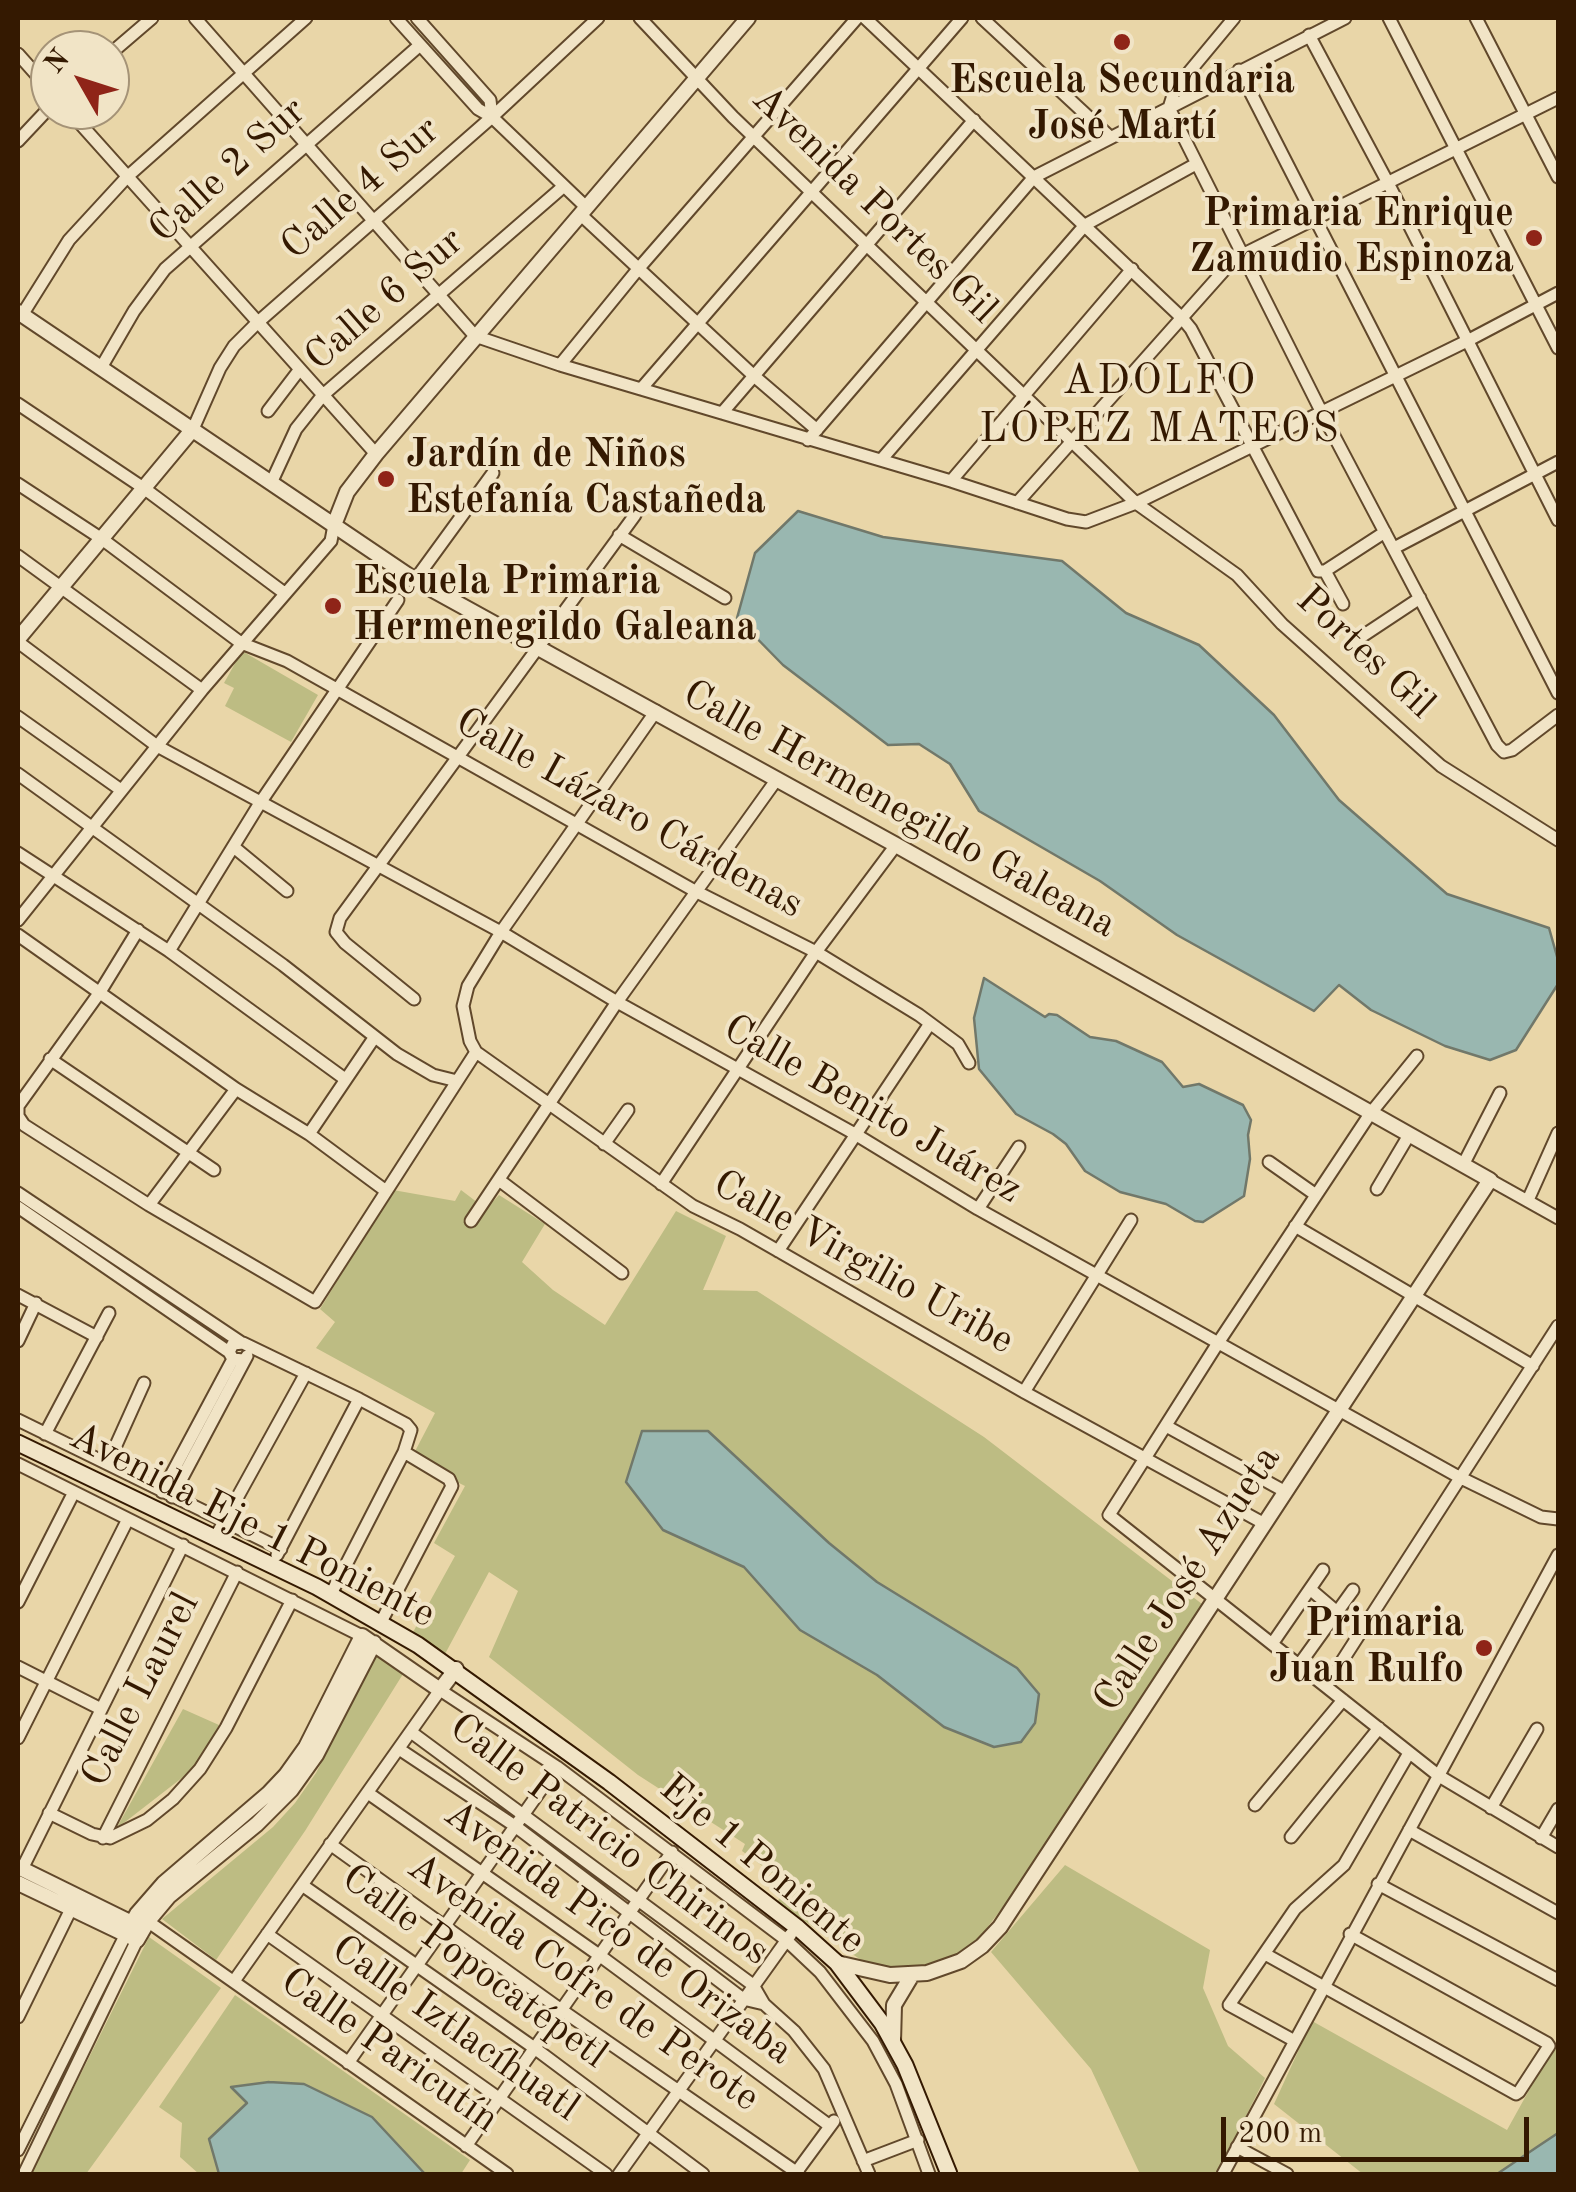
<!DOCTYPE html>
<html>
<head>
<meta charset="utf-8">
<style>
  body { margin:0 }
  #map { position:relative; width:1576px; height:2192px; overflow:hidden; background:#e9d6a8; font-family:"Old Standard TT",serif }
  canvas { display:block }
  .frame { position:absolute; inset:0; border:20px solid #341901; pointer-events:none }
  .north { position:absolute; left:30px; top:30px; width:100px; height:100px; box-sizing:border-box; background:#f1e4c6; border:2px solid #a59377; border-radius:50%; rotate:309deg; font-size:28px; font-weight:700; line-height:40px; text-align:center; color:#341901 }
  .north::after { content:''; display:block; margin:auto; width:35px; height:45px; background:#8f2418; clip-path:polygon(50% 0,100% 100%,50% 72%,0 100%) }
  .scale { position:absolute; left:1221px; top:2117px; width:308px; height:45px; box-sizing:border-box; border:5px solid #341901; border-top:0; padding-left:12px; font-size:30px; line-height:35px; white-space:nowrap; color:#341901; -webkit-text-stroke:8px #f1e4c6; paint-order:stroke }
</style>
</head>
<body>
<div id="map">
<canvas width="1576" height="2192"></canvas>
<div class="frame"></div>
<div class="north">N</div>
<div class="scale">200 m</div>
</div>
<script>
const g = document.querySelector('canvas').getContext('2d');
g.lineJoin = 'round';
function paint(path, color) { g.fillStyle = color; g.fill(path, 'evenodd'); }
const poly = rows => new Path2D(rows.map(r => 'M' + r).join(''));
function strokePath(path, color, width, dash) { g.strokeStyle = color; g.lineWidth = width; g.lineCap = dash ? 'butt' : 'round'; g.setLineDash(dash || []); g.stroke(path); }
function drawText(font, color, halo, rows, align = 'center') {
  g.font = font + ' "Old Standard TT",serif'; g.lineWidth = 8; g.setLineDash([]); g.textBaseline = 'middle'; g.strokeStyle = halo; g.fillStyle = color; for (const [text, x, y, turn = 0] of rows) {
    g.save(); g.translate(x, y); g.rotate((+turn || 0) * Math.PI / 180); g.textAlign = isNaN(turn) ? turn : align; if (halo) g.strokeText(text, 0, 0); g.fillText(text, 0, 0); g.restore();
  }
}
paint(poly([
  [242,651,318,695,291,742,225,706,234,688,224,683],
  [393,1190,455,1201,461,1190,486,1209,499,1195,545,1224,522,1262,553,1290,605,1325,676,1211,726,1236,703,1290,757,1291,984,1437,1202,1604,1006,1903,980,1937,958,1956,936,1965,909,1969,885,1967,861,1960,777,1902,788,1885,742,1851,745,1844,638,1775,489,1657,518,1591,489,1572,445,1654,412,1634,455,1556,434,1543,465,1486,411,1459,435,1413,316,1348,335,1322,320,1309],
  [376,1655,403,1674,305,1831,216,1960,162,1919,273,1827,295,1803,316,1773],
  [183,1709,219,1725,196,1767,116,1829],
  [1065,1865,1210,1950,1203,1988,1228,2046,1265,2078,1217,2174,1140,2174,1091,2069,991,1952],
  [149,1937,221,1988,86,2174,31,2174],
  [235,1995,470,2160,461,2174,199,2174,180,2157,182,2123,159,2107],
  [1312,2021,1507,2130,1558,2038,1558,2133,1497,2174,1363,2174,1274,2104]
]), '#bdbc83');
const water = poly([
  [798,511,883,537,1062,561,1126,613,1199,645,1274,715,1339,800,1447,894,1549,928,1558,960,1558,984,1516,1050,1490,1060,1445,1046,1371,1010,1339,985,1314,1011,1177,935,1100,881,979,811,950,764,919,744,888,745,783,665,737,618,755,553,798,511],
  [984,978,1045,1017,1049,1014,1057,1015,1090,1037,1116,1041,1162,1062,1183,1087,1199,1084,1243,1105,1251,1120,1248,1135,1250,1159,1244,1196,1203,1222,1195,1221,1166,1204,1120,1192,1085,1171,1066,1144,1053,1134,1016,1114,979,1069,974,1018,984,978],
  [642,1431,708,1431,829,1543,877,1582,1017,1668,1039,1694,1035,1723,1021,1742,994,1747,944,1727,877,1675,800,1630,744,1567,663,1530,626,1482,642,1431],
  [269,2082,304,2084,372,2117,425,2174,219,2174,209,2139,247,2103,231,2087,269,2082],
  [1558,2133,1558,2174,1497,2174,1537,2147,1558,2133]
]);
paint(water, '#99b7b0');
strokePath(water, '#71786a', 2.5);
const minor = poly([
  [195,18,475,336,560,365,951,481,1067,519,1086,522,1136,503,1467,341,1558,293],
  [396,18,478,109,492,117,586,207],
  [417,18,490,100,492,117],
  [640,18,733,117,1136,503,1237,575,1282,624,1441,766,1558,840],
  [865,18,1182,318,1191,329,1318,571,1325,571,1385,532],
  [982,18,1109,136],
  [1234,18,1175,89,1169,108,1322,413,1497,745,1504,752,1512,750,1558,715],
  [1389,18,1558,348],
  [1476,18,1558,177],
  [1309,35,1388,183,1558,520],
  [18,54,50,90],
  [110,54,152,18],
  [1239,70,1558,693],
  [68,110,376,454],
  [18,141,50,107],
  [580,214,754,376,817,430],
  [22,315,69,240,127,177,306,18],
  [560,365,639,268,857,18],
  [102,366,134,311,165,269,420,45],
  [641,389,962,18],
  [18,404,145,489,283,592],
  [268,411,300,369],
  [722,413,974,120],
  [193,429,220,368,234,346,257,323,492,117,598,18],
  [808,440,1034,177,1345,18],
  [881,460,1085,225,1196,164],
  [272,481,296,429,323,395,564,186],
  [951,481,1132,269],
  [18,484,102,539,241,643,287,661,695,891,816,952,919,1015,958,1044,969,1063],
  [1017,503,1227,267,1242,255,1558,98],
  [619,535,725,598],
  [1394,548,1558,462],
  [18,556,202,690],
  [1325,571,1343,604],
  [415,580,493,473],
  [18,642,157,746,501,932,617,1002,855,1134,978,1209,1459,1477,1541,1517,1558,1519],
  [1349,645,1420,598],
  [656,711,501,932,468,986,463,1006,470,1041,476,1052,693,1206,740,1229,1024,1392,1263,1523],
  [18,717,121,790],
  [18,774,283,965,397,1054,433,1075,457,1081],
  [235,848,287,891],
  [18,853,169,951,345,1079],
  [18,920,202,690,331,541,334,525],
  [18,935,236,1089,309,1134,386,1191],
  [169,951,260,803,398,600],
  [414,999,345,943,336,932,340,918,635,515],
  [1417,1056,1370,1114,1218,1343,1109,1515,1439,1776,1558,1847],
  [50,1059,214,1170],
  [18,1116,24,1125,149,1205,315,1302,476,1052],
  [18,1116,18,1106,100,992,138,930],
  [309,1134,374,1038],
  [604,1144,628,1110],
  [1269,1162,1316,1195],
  [1463,1165,1500,1093],
  [499,1180,622,1273],
  [1490,1180,1558,1218],
  [661,1184,816,952,896,845],
  [1377,1189,1409,1135],
  [18,1193,242,1343],
  [1528,1200,1558,1133],
  [149,1205,236,1089],
  [18,1207,229,1352,233,1359,243,1360],
  [978,1209,1019,1147],
  [471,1221,617,1002,777,779],
  [1295,1226,1533,1366],
  [778,1251,929,1025],
  [18,1295,97,1337],
  [18,1341,36,1303],
  [229,1352,233,1344,243,1343,359,1399,406,1424,411,1430,404,1452,331,1594],
  [1024,1392,1131,1220],
  [18,1420,281,1549],
  [1166,1426,1284,1491],
  [45,1434,109,1313],
  [108,1463,144,1383],
  [18,1464,362,1636],
  [162,1492,233,1359],
  [172,1497,247,1356],
  [215,1538,306,1373],
  [277,1555,359,1399],
  [1310,1589,1337,1612],
  [18,1602,74,1492],
  [381,1622,452,1486,449,1479,404,1452],
  [1272,1644,1323,1570],
  [1299,1665,1353,1590],
  [18,1667,101,1709],
  [1326,1686,1558,1326],
  [411,1732,753,1985,764,2004,794,2031,824,2069,869,2174],
  [18,1738,128,1519],
  [399,1749,515,1826,743,1999,764,2004],
  [368,1793,599,1955,830,2126],
  [1255,1805,1343,1700],
  [1491,1808,1537,1729],
  [49,1813,92,1834,110,1838,147,1820,173,1799,200,1769,226,1728,292,1600],
  [1409,1830,1558,1913],
  [1291,1837,1379,1728],
  [103,1838,237,1572],
  [1541,1838,1558,1809],
  [330,1844,560,2009,799,2174],
  [22,1869,183,1545],
  [1378,1884,1558,1980],
  [302,1885,533,2047,703,2174],
  [143,1918,507,2174],
  [267,1934,606,2174],
  [1265,1954,1516,2094,1519,2092,1549,2046,1547,2043,1350,1934],
  [234,1981,440,1690,557,1767,785,1939,820,1972,873,2041,896,2084,929,2174],
  [18,2017,71,1909],
  [1293,2040,1229,2005,1295,1909,1344,1865,1409,1753],
  [348,2063,557,1767],
  [466,2146,672,1852],
  [1237,2147,1287,2174],
  [18,2150,126,1934],
  [863,2161,918,2140],
  [24,2174,137,1940],
  [619,2174,791,1934],
  [795,2174,834,2121],
  [1223,2174,1558,1555]
]);
const tertiary = poly([
  [18,312,415,580,896,845,1490,1180,1000,1927,982,1946,961,1961,927,1973,890,1975,837,1963],
  [334,525,347,492,376,454,748,18],
  [18,639,193,429],
  [18,1867,138,1926],
  [18,1883,137,1940,148,1921,169,1896,257,1824,291,1790,316,1755,374,1643],
  [126,1934,137,1914,164,1883,269,1793,286,1775,306,1747,362,1636,440,1690,456,1669],
  [893,2042,894,2005,912,1975]
]);
const secondary = poly([
  [18,1443,317,1587,418,1645,609,1782,798,1928,837,1963,882,2023,905,2065,949,2174]
]);
strokePath(minor, '#61482b', 15);
strokePath(tertiary, '#61482b', 18);
strokePath(secondary, '#341901', 19);
strokePath(minor, '#f1e4c6', 11);
strokePath(tertiary, '#f1e4c6', 14);
strokePath(secondary, '#f1e4c6', 15);
for (const [x, y, r, color] of [
  [1122,42,10,"#8f2418"],
  [1534,238,10,"#8f2418"],
  [386,479,10,"#8f2418"],
  [333,606,10,"#8f2418"],
  [1484,1648,10,"#8f2418"]
]) { const dot = new Path2D(); dot.arc(x, y, r, 0, 2 * Math.PI); g.fillStyle = color; g.fill(dot); strokePath(dot, '#f1e4c6', 4); }
drawText('bold 40px', '#341901', '#f1e4c6', [
  ["Escuela Secundaria",1122,82,"center"],
  ["José Martí",1122,128,"center"],
  ["Primaria Enrique",1514,215],
  ["Zamudio Espinoza",1514,261],
  ["Jardín de Niños",406,456,"left"],
  ["Estefanía Castañeda",406,502,"left"],
  ["Escuela Primaria",353,583,"left"],
  ["Hermenegildo Galeana",353,629,"left"],
  ["Primaria",1464,1625],
  ["Juan Rulfo",1464,1671]
], 'right');
drawText('40px', '#341901', '#f1e4c6', [
  ["Calle 2 Sur",228,171,-42],
  ["Calle 4 Sur",361,189,-41],
  ["Avenida Portes Gil",874,205,44],
  ["Calle 6 Sur",385,300,-41],
  ["Portes Gil",1365,653,43],
  ["Calle Hermenegildo Galeana",899,810,29],
  ["Calle Lázaro Cárdenas",629,814,29],
  ["Calle Benito Juárez",872,1110,30],
  ["Calle Virgilio Uribe",863,1263,29],
  ["Avenida Eje 1 Poniente",252,1526,27],
  ["Calle José Azueta",1188,1579,-57],
  ["Calle Laurel",141,1690,-63],
  ["Calle Patricio Chirinos",609,1840,37],
  ["Eje 1 Poniente",762,1865,40],
  ["Avenida Pico de Orizaba",618,1933,36],
  ["Calle Popocatépetl",474,1967,36],
  ["Avenida Cofre de Perote",583,1983,35],
  ["Calle Iztlacíhuatl",455,2029,35],
  ["Calle Paricutín",389,2051,35]
]);
g.letterSpacing = '2.5px';
drawText('42px', '#341901', '#f1e4c6', [
  ["ADOLFO",1160,382],
  ["LÓPEZ MATEOS",1160,430]
]);
g.letterSpacing = '0px';
</script>
</body>
</html>
